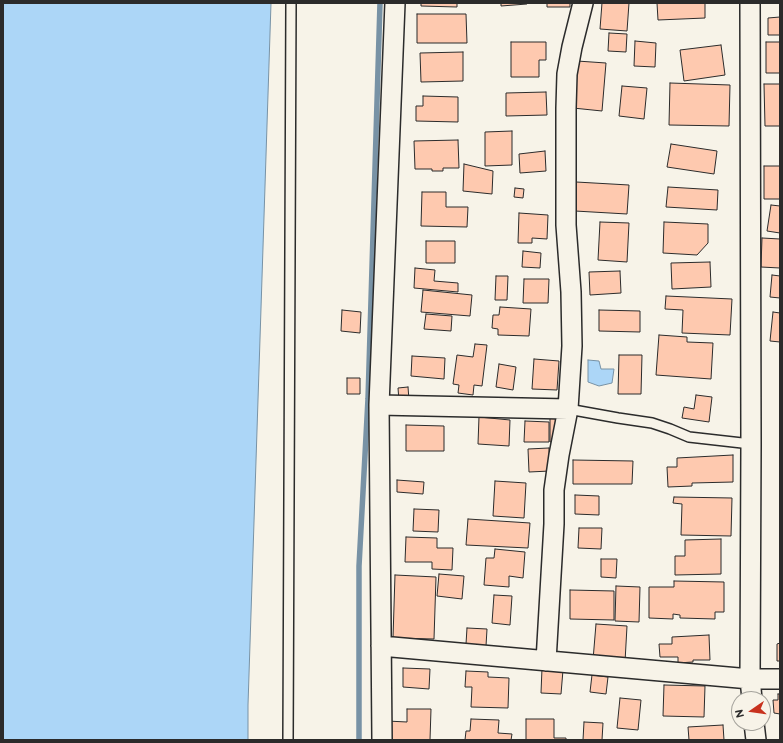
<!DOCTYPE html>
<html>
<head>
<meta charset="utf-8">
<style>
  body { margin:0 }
  #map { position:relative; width:783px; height:743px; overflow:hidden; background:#f7f3e8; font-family:"Balsamiq Sans",sans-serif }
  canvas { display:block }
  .frame { position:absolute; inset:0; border:4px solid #2b2b2b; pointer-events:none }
  .north { position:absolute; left:731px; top:691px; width:40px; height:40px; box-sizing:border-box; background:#f7f3e8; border:1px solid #a5a39c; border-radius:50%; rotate:257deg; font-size:11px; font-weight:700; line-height:16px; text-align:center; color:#2b2b2b }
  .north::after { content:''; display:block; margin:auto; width:14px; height:18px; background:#c8321e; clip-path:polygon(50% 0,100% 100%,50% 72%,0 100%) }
</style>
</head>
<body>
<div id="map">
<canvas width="783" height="743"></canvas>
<div class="frame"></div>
<div class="north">N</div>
</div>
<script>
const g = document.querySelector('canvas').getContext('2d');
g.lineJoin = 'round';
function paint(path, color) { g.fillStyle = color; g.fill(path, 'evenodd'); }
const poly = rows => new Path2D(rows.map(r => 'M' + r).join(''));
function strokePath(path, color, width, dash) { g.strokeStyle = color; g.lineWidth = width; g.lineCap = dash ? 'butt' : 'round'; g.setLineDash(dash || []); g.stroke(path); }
const water = poly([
  [3,3,271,3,248,705,248,740,3,740,3,3],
  [588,360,599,361,601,369,614,369,612,383,599,386,588,382,588,360]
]);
paint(water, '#acd6f7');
strokePath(water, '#7892a5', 1);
strokePath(poly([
  [359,740,359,566,368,399,380,3]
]), '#7892a5', 5.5);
const building = poly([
  [421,3,457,3,457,7,421,6,421,3],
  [501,3,527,3,527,4,501,6,501,3],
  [547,3,570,3,570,7,547,7,547,3],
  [602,3,629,3,627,31,600,29,602,3],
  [657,3,705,3,705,18,658,20,657,3],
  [417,14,466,14,467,43,417,43,417,14],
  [780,17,780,35,768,35,768,18,780,17],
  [609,33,627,34,626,52,608,51,609,33],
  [635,41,656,43,655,67,634,66,635,41],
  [511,42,546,42,546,60,539,60,539,77,511,77,511,42],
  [766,42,780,42,780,73,766,73,766,42],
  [721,45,725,75,684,81,680,50,721,45],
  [463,52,463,81,421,82,420,53,463,52],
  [577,61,606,63,602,111,573,108,577,61],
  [670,83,730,85,729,126,669,125,670,83],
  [764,84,780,84,780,126,765,126,764,84],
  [622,86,647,88,644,119,619,116,622,86],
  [546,92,547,115,506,116,506,93,546,92],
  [423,96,458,97,458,122,416,121,416,106,423,106,423,96],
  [512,131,512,165,485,166,485,132,512,131],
  [458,140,459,168,443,168,443,171,432,171,432,169,415,169,414,141,458,140],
  [671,144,717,151,714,174,667,167,671,144],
  [545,151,546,171,520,173,519,154,545,151],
  [464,164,493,171,492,194,463,191,464,164],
  [764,166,780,166,780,199,764,199,764,166],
  [576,182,629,185,627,214,575,211,576,182],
  [668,187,718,190,717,210,666,207,668,187],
  [515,188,524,189,523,198,514,197,515,188],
  [422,192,446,192,446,207,468,207,467,227,421,226,422,192],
  [771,205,780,206,780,233,767,231,771,205],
  [519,213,548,215,547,239,532,238,532,243,518,243,519,213],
  [600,222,629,223,627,262,598,260,600,222],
  [664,222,708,224,708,243,697,255,663,253,664,222],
  [762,238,780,239,780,268,761,267,762,238],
  [426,241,455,241,455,263,426,263,426,241],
  [523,251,541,253,540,268,522,267,523,251],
  [710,262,711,287,672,289,671,263,710,262],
  [415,268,435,270,434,281,458,283,458,292,414,288,415,268],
  [620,271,621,293,590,295,589,272,620,271],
  [772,275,780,276,780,298,770,297,772,275],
  [496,276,508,276,507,300,495,300,496,276],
  [524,279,549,279,548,303,523,303,524,279],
  [423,290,472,295,470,316,421,312,423,290],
  [666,296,732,299,730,335,682,333,683,310,665,309,666,296],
  [500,307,531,309,529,336,498,335,498,329,492,328,493,315,499,315,500,307],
  [342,310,361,312,360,333,341,331,342,310],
  [599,310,640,311,640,332,599,331,599,310],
  [773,312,780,313,780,342,770,341,773,312],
  [426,314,452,316,451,331,424,329,426,314],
  [659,335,687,337,687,342,713,343,711,379,656,375,659,335],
  [475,344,487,345,482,386,474,385,473,395,458,393,459,385,453,384,457,355,473,357,475,344],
  [619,355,642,355,641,394,618,394,619,355],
  [412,356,445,358,444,379,411,376,412,356],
  [534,359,559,361,557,390,532,389,534,359],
  [499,364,516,367,513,390,496,387,499,364],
  [347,378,360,378,360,394,347,394,347,378],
  [408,387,409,400,399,401,398,388,408,387],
  [696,395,712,397,709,422,682,418,684,407,694,409,696,395],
  [479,417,510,420,509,446,478,444,479,417],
  [550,417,559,417,559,442,550,442,550,417],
  [525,421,549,422,549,442,524,442,525,421],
  [406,425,444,426,444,451,406,451,406,425],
  [549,448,550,471,529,472,528,449,549,448],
  [733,455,733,482,692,483,692,486,668,487,667,467,677,467,677,458,733,455],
  [573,460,633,461,632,484,573,484,573,460],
  [397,480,424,482,423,494,397,492,397,480],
  [495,481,526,483,524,518,493,516,495,481],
  [575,495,599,496,599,515,575,514,575,495],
  [674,497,732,498,731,536,681,535,682,504,673,503,674,497],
  [414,509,439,510,438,532,413,531,414,509],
  [468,519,530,523,528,548,466,545,468,519],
  [579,528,602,528,601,549,578,548,579,528],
  [406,537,437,538,437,548,453,548,452,570,432,569,432,562,405,562,406,537],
  [721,539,721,574,675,575,675,556,685,556,685,540,721,539],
  [495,549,525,552,523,578,509,576,509,587,484,585,486,558,494,558,495,549],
  [601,559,617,559,616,578,601,577,601,559],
  [439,574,464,576,462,599,437,596,439,574],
  [395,575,436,577,434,639,393,638,395,575],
  [674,581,724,582,724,612,715,612,715,619,680,618,680,615,673,614,673,619,649,618,649,587,674,587,674,581],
  [616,586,640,587,639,622,615,621,616,586],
  [570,590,614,591,614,620,570,619,570,590],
  [494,595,512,596,510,625,492,623,494,595],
  [596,624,627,626,625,662,593,660,596,624],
  [467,628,487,629,486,646,466,644,467,628],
  [709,635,710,660,693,660,693,662,678,663,678,657,660,657,659,644,672,644,672,637,709,635],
  [780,643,780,661,777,661,777,644,780,643],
  [403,668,430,669,429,689,403,687,403,668],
  [542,668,563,670,561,694,541,693,542,668],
  [466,671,488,672,488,677,509,678,508,708,471,707,472,687,465,687,466,671],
  [592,675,608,677,606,694,590,692,592,675],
  [664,685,705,686,704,717,663,716,664,685],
  [778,694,780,694,780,714,774,713,773,700,778,700,778,694],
  [620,698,641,700,638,730,617,728,620,698],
  [407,709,431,709,430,740,387,740,387,721,407,722,407,709],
  [471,719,499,720,498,733,512,734,511,740,465,740,466,731,470,731,471,719],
  [526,719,554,719,554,738,566,738,566,740,526,740,526,719],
  [584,722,603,723,602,740,583,740,584,722],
  [723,725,724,740,689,740,688,727,723,725]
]);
paint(building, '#fec9af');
strokePath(building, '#2b2b2b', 1);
const service = poly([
  [568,409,618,418,652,423,670,429,689,437,751,444],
  [288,740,291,3]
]);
const minor = poly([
  [750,3,751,444,750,679,752,699],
  [379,405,568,409],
  [381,646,750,679,780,679],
  [546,661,554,524,554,490,559,455,568,409,572,346,571,292,566,225,566,108,567,74,572,47,583,3],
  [754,723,756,740],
  [382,740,379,405,395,3]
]);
strokePath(service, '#2b2b2b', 12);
strokePath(minor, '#2b2b2b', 22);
strokePath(service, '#f7f3e8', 9);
strokePath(minor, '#f7f3e8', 19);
</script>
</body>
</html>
